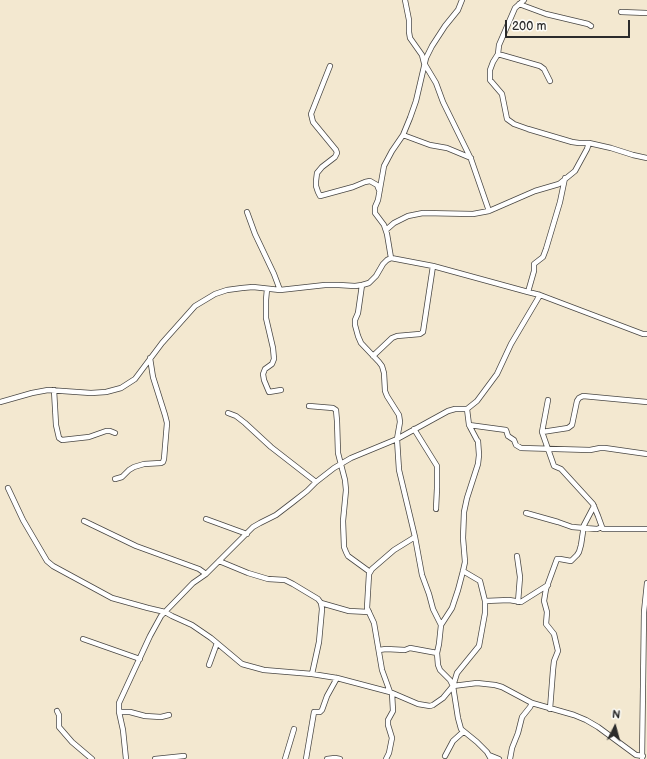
<!DOCTYPE html>
<html>
<head>
<meta charset="utf-8">
<style>
  body { margin:0 }
  #map { position:relative; width:647px; height:759px; overflow:hidden; background:#f3e8d0; font-family:"Balsamiq Sans",sans-serif }
  canvas { display:block }
  .north { position:absolute; left:595px; top:707px; width:40px; height:40px; -webkit-text-stroke:3px #fdfcf7; paint-order:stroke; rotate:6deg; font-size:11px; font-weight:700; line-height:16px; text-align:center; color:#2b2b2b }
  .north::after { content:''; display:block; margin:auto; width:14px; height:18px; background:#2b2b2b; clip-path:polygon(50% 0,100% 100%,50% 72%,0 100%) }
  .scale { position:absolute; left:505px; top:20px; width:125px; height:18px; box-sizing:border-box; border:2px solid #2b2b2b; border-top:0; padding-left:5px; font-size:12px; line-height:14px; white-space:nowrap; color:#2b2b2b; -webkit-text-stroke:3px #fdfcf7; paint-order:stroke }
</style>
</head>
<body>
<div id="map">
<canvas width="647" height="759"></canvas>
<div class="north">N</div>
<div class="scale">200 m</div>
</div>
<script>
const g = document.querySelector('canvas').getContext('2d');
g.lineJoin = 'round';
const poly = rows => new Path2D(rows.map(r => 'M' + r).join(''));
function strokePath(path, color, width, dash) { g.strokeStyle = color; g.lineWidth = width; g.lineCap = dash ? 'butt' : 'round'; g.setLineDash(dash || []); g.stroke(path); }
const street = poly([
  [405,0,409,20,409,32,410,38,422,55,424,63,436,83,443,102,471,159,489,211],
  [524,0,515,8,499,45,498,54,493,62,490,70,490,80,502,94,507,119,514,124,528,129,572,142,579,143,589,143,611,148,633,155,647,158],
  [519,4,546,14,588,24,591,26],
  [621,12,647,13],
  [498,54,540,66,544,69,550,81],
  [330,66,311,114,313,122,336,150,337,153,335,157,322,167,317,173,316,181,316,186,318,192,320,196,353,187,365,182,370,181,377,185,379,190],
  [403,135,430,145,447,148,471,158],
  [247,212,255,234,274,274,280,290],
  [386,230,394,223,408,216,423,213,473,214,489,211,535,191,559,184,575,171,587,149,589,143],
  [391,258,387,234,384,225,375,213,375,207,378,200,384,166,392,151,403,135,410,118,416,101,426,58,432,46,445,26,458,10,462,0],
  [362,285,358,313,355,320,355,325,358,336,361,343,379,362,382,366,384,373,385,391,387,396,399,415,400,422,397,439,399,470,415,537,422,575,429,594,433,609,441,625,439,644,437,653,438,665,440,670,450,680,453,686,458,718,461,729,477,742,487,752,491,759],
  [267,289,266,300,266,318,273,348,274,359,272,364,265,369,263,374,264,380,269,392,281,390],
  [528,292,534,271,534,264,543,257,546,249,560,202,565,178],
  [373,356,392,338,397,336,420,334,423,332,433,266],
  [54,390,56,425,59,438,62,440,89,437,106,431,110,431,115,433],
  [0,402,32,393,48,390,91,393,106,392,121,388,135,379,162,343,195,306,215,294,227,290,242,288,253,287,280,290,325,285,339,285,355,286,362,285,369,283,376,276,383,264,387,260,391,258,433,266,528,292,540,295,643,334,647,334],
  [309,406,333,408,336,410,337,421,338,453,345,480,346,490,343,521,344,547,346,552,348,556,370,572],
  [228,413,236,416,245,423,271,447,316,482],
  [469,425,506,430,508,436,514,440,516,445,521,448,590,450,600,448,605,448,647,454],
  [414,429,437,466,437,488,436,509],
  [542,432,548,400],
  [115,479,122,477,129,470,134,467,144,464,161,463,163,462,164,459,167,423,165,415,153,377,150,358],
  [8,488,23,520,47,561,53,566,112,598,148,608,165,612,172,616,192,625,211,638,242,664,264,670,312,674,337,678,390,692,418,704,430,706,433,705,443,698,453,686,477,683,495,685,502,687,532,703,574,715,586,720,598,727,636,755,643,756],
  [526,513,558,522,572,527,597,529,602,527,603,529,647,529],
  [206,519,247,534],
  [84,521,136,546,199,569,206,574],
  [602,527,598,516,593,504,561,469,554,466,542,432,568,428,572,425,577,401,579,398,583,396,647,402],
  [517,556,520,577,518,602],
  [219,561,248,573,268,579,285,580,293,584,318,599,321,603,322,609,319,642,312,674],
  [485,601,509,600,521,602,548,585],
  [321,603,349,611,369,612],
  [441,625,452,608,458,590,463,571,465,562,463,538,464,512,467,498,478,464,479,455,478,441,477,440,469,425,467,409],
  [83,639,140,659],
  [379,650,386,649,405,650,410,648,437,653],
  [209,665,217,643],
  [453,686,457,673,479,646,485,613,485,601,480,581,463,571],
  [390,692,382,670,374,623,367,608,369,574,372,569,394,550,415,537],
  [550,709,553,670,554,661,558,651,554,634,546,624,547,612,544,601,546,589,557,559,560,559,571,561,577,555,579,552,581,545,584,525,594,506],
  [57,711,59,715,59,727,72,742,92,759],
  [119,712,130,712,145,716,161,717,169,715],
  [489,755,499,759],
  [445,756,453,741,463,732],
  [126,759,123,730,119,712,119,703,150,636,161,616,193,583,206,574,253,527,260,523,276,515,293,502,307,491,316,482,334,468,351,458,397,439,448,411,455,409,467,409,477,401,497,374,511,344,540,295],
  [155,759,184,756],
  [285,759,294,729],
  [306,759,314,712,320,712,322,710,327,696,337,678],
  [327,759,335,758,340,759],
  [386,759,389,753,392,738,388,725,388,720,393,711,392,693],
  [510,759,512,748,518,733,522,717,530,707,532,703],
  [642,759,644,612,647,583]
]);
strokePath(street, '#494744', 6);
strokePath(street, '#fff', 4.5);
</script>
</body>
</html>
